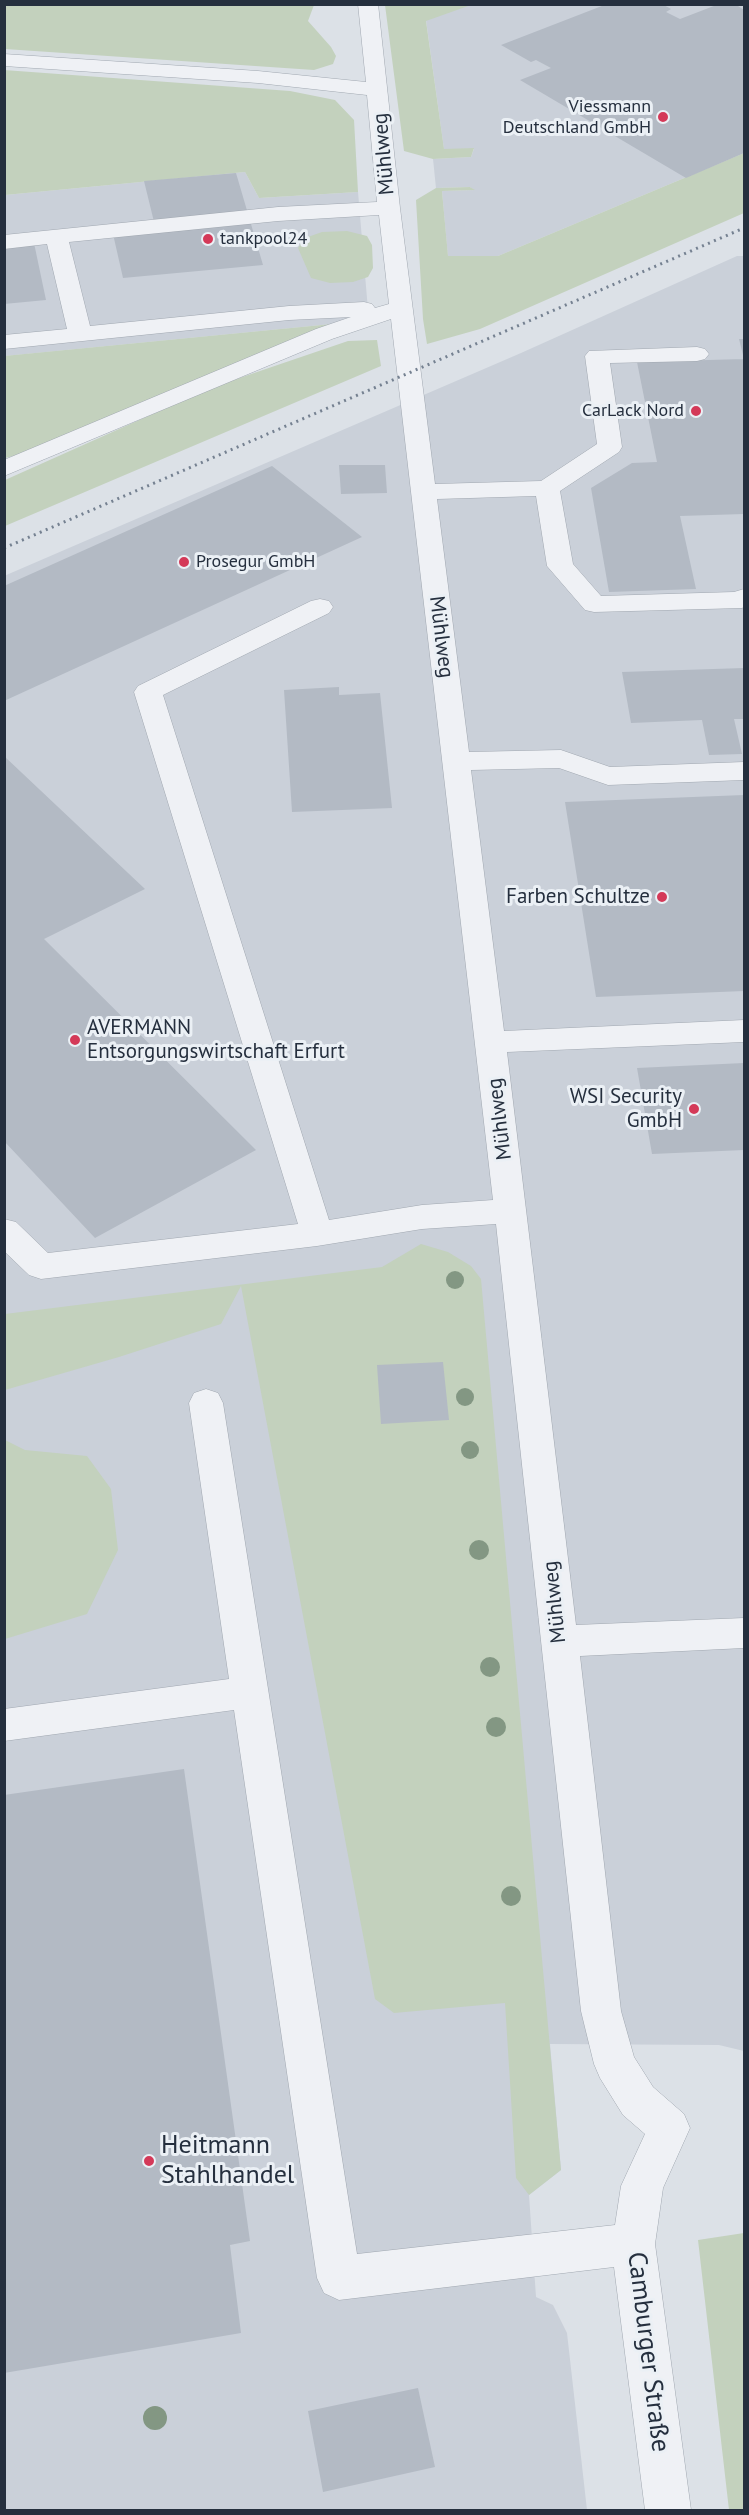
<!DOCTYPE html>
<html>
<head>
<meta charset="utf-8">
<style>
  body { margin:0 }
  #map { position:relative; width:749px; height:2515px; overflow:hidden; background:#dce1e7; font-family:"PT Sans",sans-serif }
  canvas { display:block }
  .frame { position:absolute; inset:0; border:6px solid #252f3e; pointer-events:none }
</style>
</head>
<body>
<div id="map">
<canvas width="749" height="2515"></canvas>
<div class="frame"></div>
</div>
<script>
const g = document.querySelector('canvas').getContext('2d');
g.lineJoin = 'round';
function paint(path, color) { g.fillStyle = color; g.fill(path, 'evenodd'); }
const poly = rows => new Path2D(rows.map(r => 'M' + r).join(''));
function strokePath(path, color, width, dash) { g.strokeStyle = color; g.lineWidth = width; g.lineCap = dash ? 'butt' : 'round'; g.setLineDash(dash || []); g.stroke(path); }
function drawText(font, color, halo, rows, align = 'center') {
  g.font = font + ' "PT Sans",sans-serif'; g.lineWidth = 6; g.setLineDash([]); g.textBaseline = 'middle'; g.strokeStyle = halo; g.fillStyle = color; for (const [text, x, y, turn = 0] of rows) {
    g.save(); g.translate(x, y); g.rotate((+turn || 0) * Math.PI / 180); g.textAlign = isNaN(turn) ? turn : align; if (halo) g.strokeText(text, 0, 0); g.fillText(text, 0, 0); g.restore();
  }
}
paint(poly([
  [471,4,744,5,744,153,498,256,448,257,442,191,474,190,470,187,436,188,433,159,471,157,474,149,444,149,426,20],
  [245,172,259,198,358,192,368,310,332,324,5,356,5,195],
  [737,256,744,256,744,2051,719,2045,550,2044,561,2170,529,2195,536,2297,553,2305,567,2333,587,2510,5,2510,4,576,521,353]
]), '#cad0d9');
paint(poly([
  [4,5,314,5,308,21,331,47,336,56,333,64,314,70,5,49],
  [385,5,471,5,426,21,444,149,474,148,471,157,433,159,404,151],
  [4,70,290,91,335,100,354,120,358,192,259,198,245,172,5,195],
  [744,153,744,213,480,329,427,344,423,319,416,200,436,188,470,187,475,190,442,191,448,256,498,256],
  [347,231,367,236,372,245,373,268,368,277,353,282,330,283,311,278,298,248,305,238,322,232],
  [332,324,36,451,5,458,4,356],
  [377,340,381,366,5,526,5,480,213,387,348,341],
  [421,1244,448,1252,471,1266,481,1279,561,2170,529,2195,516,2178,505,2003,394,2013,375,1999,241,1286,221,1324,119,1357,5,1390,5,1314,382,1267],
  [5,1440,25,1450,87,1456,111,1489,118,1550,87,1614,5,1639],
  [744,2233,744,2510,729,2510,698,2240]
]), '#c3d1bd');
paint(poly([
  [607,4,662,4,671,9,666,12,680,19,719,4,735,4,744,10,744,153,686,178,520,80,551,68,536,60,531,62,501,45],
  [236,173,263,265,123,278,113,234,156,230,144,181],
  [34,243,46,300,4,304,4,245],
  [739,339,744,339,744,514,680,516,696,589,609,592,591,488,632,463,657,462,637,362,744,359],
  [339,465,385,465,387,493,341,494],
  [272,466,362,537,4,701,4,586],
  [744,668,744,719,734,719,742,754,709,755,702,720,631,723,622,672],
  [339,687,339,695,380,693,392,808,292,812,284,690],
  [4,756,145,889,44,939,256,1150,95,1238,4,1141],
  [744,795,744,991,596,997,565,802],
  [744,1063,744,1150,652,1154,637,1068],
  [443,1362,449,1420,381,1424,377,1365],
  [184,1769,250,2241,230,2245,241,2333,4,2373,4,1795],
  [418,2388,435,2467,323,2492,308,2411]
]), '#b3bac4');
const minor = poly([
  [358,4,378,4,400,208,435,484,541,481,597,444,585,356,589,351,697,347,705,349,709,354,705,359,697,361,610,363,622,447,619,452,560,491,573,564,601,596,734,592,744,589,744,607,742,608,594,612,585,610,547,566,536,496,437,499,469,752,561,750,610,767,744,762,744,780,608,785,559,768,471,770,504,1031,744,1020,744,1042,507,1052,576,1625,744,1618,744,1648,580,1656,621,2011,634,2057,653,2087,684,2114,690,2128,663,2188,655,2244,691,2510,645,2510,614,2267,339,2300,324,2293,317,2278,234,1710,4,1741,4,1709,229,1679,189,1403,194,1393,206,1389,218,1393,223,1403,357,2254,615,2225,621,2186,645,2134,623,2115,600,2078,594,2064,581,2011,496,1224,422,1229,317,1246,41,1279,29,1275,4,1251,4,1219,16,1222,48,1253,298,1224,134,692,138,686,311,601,320,599,329,601,333,607,329,613,163,695,329,1220,422,1205,493,1200,391,319,332,339,4,476,4,460,316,329,351,317,289,320,4,349,4,335,67,329,47,244,4,249,4,235,278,207,377,202,367,95,258,83,4,66,4,54,258,71,366,82,358,4],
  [379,215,389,304,375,308,372,304,364,302,289,306,90,326,69,242,278,221,379,215]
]);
strokePath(minor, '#a1a8b1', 1);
paint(minor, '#eff1f5');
strokePath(poly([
  [4,548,744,228]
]), '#758191', 3, [2, 4.5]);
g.fillStyle = '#839783';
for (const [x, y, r] of [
  [455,1280,9],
  [465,1397,9],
  [470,1450,9],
  [479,1550,10],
  [490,1667,10],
  [496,1727,10],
  [511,1896,10],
  [155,2418,12]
]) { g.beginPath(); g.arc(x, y, r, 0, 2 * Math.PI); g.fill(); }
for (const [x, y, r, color] of [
  [663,117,6,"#d43958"],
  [208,239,6,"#d43958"],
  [696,411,6,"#d43958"],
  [184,562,6,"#d43958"],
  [662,897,6,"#d43958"],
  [75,1040,6,"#d43958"],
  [694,1109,6,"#d43958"],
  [149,2161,6,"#d43958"]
]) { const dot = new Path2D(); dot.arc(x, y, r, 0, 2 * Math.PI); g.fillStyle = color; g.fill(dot); strokePath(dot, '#ebf0f5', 2); }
drawText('18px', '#252f3e', '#ebf0f5', [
  ["Viessmann",651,107],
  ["Deutschland GmbH",651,128],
  ["tankpool24",220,239,"left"],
  ["CarLack Nord",684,411],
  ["Prosegur GmbH",196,562,"left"]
], 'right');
drawText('21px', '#252f3e', '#ebf0f5', [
  ["Mühlweg",384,154,-95],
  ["Mühlweg",441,637,83],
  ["Mühlweg",500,1119,-97],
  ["Mühlweg",555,1602,-96]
]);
drawText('21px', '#252f3e', '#ebf0f5', [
  ["Farben Schultze",650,897],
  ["AVERMANN",87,1028,"left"],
  ["Entsorgungswirtschaft Erfurt",87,1052,"left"],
  ["WSI Security",682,1097],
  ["GmbH",682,1121]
], 'right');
drawText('26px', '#252f3e', '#ebf0f5', [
  ["Heitmann",161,2146],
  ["Stahlhandel",161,2176]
], 'left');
drawText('26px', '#252f3e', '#ebf0f5', [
  ["Camburger Straße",648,2352,83]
]);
</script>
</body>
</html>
